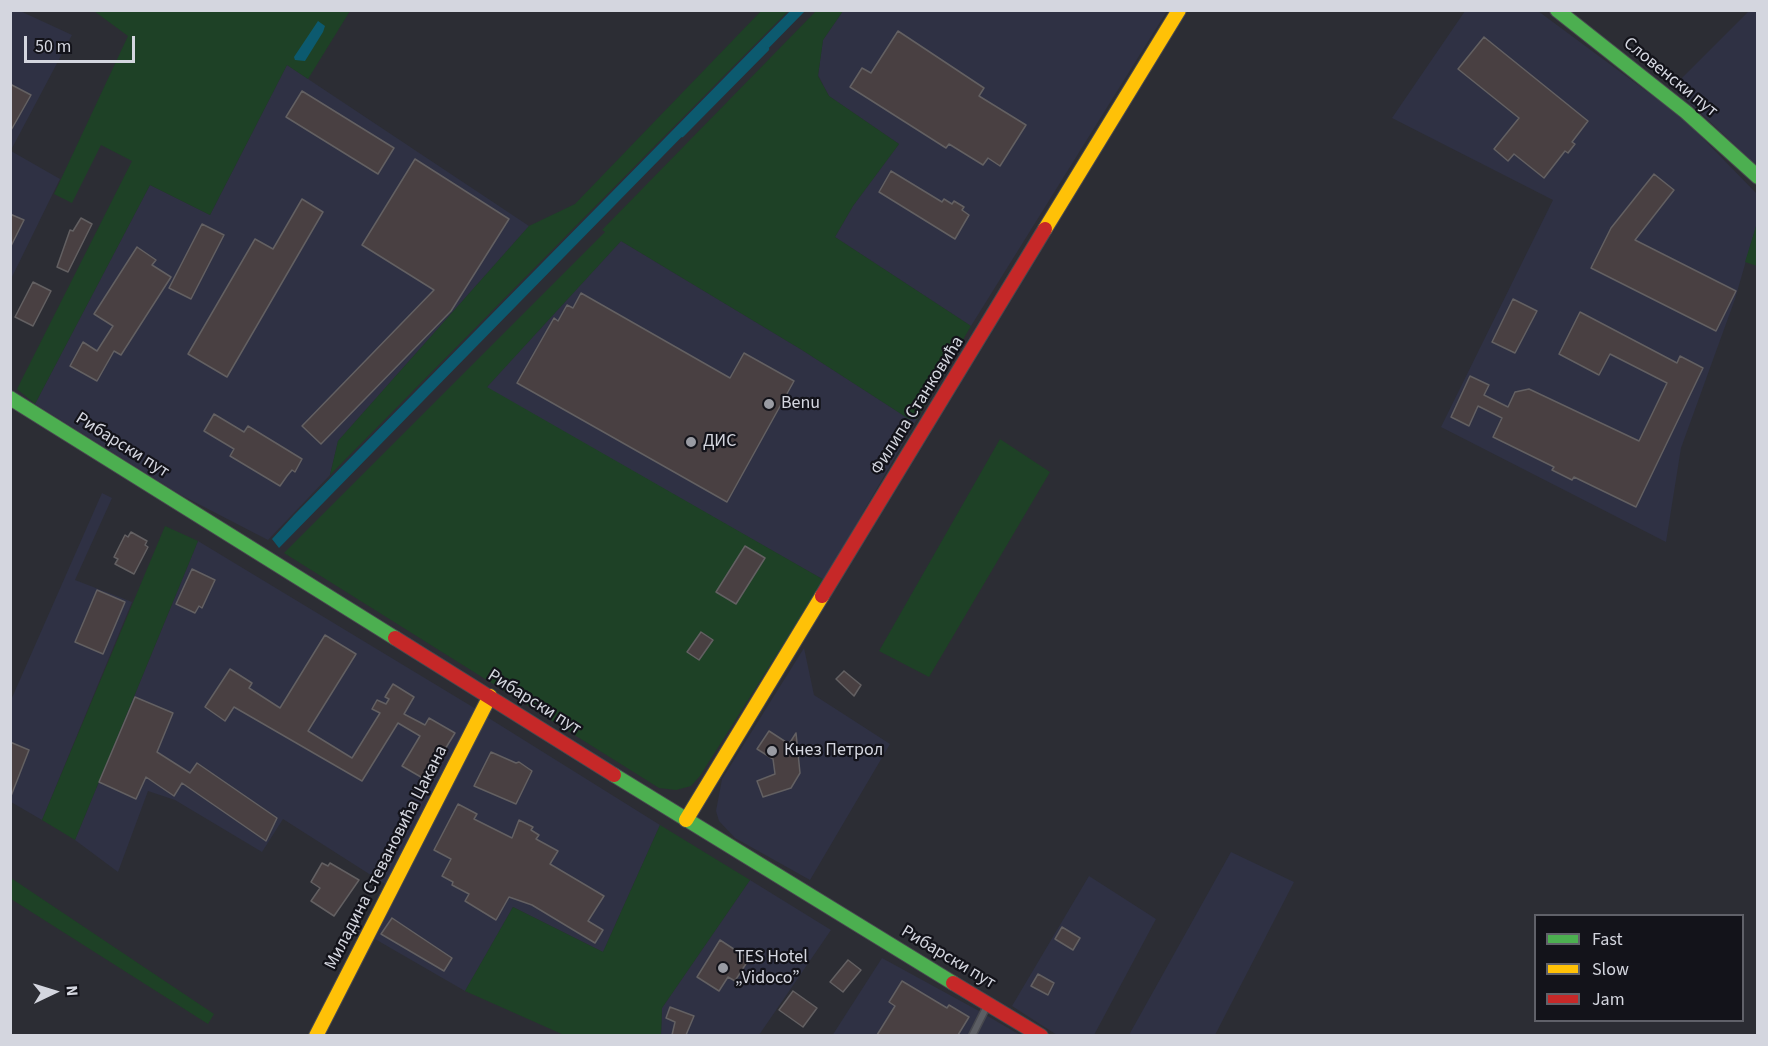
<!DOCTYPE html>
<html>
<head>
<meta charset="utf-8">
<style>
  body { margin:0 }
  #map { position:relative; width:1768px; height:1046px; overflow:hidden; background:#2c2d34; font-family:"Source Sans 3",sans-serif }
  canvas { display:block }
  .frame { position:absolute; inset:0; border:12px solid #d4d6df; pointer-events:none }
  .legend { position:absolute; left:1534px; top:914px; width:210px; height:108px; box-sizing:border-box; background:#13131a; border:2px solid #606169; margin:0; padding:8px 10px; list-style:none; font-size:18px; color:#d4d6df }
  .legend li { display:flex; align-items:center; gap:12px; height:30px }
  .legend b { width:30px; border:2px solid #606169 }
  .north { position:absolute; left:24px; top:962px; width:60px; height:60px; -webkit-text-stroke:4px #13131a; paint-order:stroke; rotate:86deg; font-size:16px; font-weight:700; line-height:24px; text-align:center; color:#d4d6df }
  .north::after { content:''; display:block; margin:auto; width:21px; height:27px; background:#d4d6df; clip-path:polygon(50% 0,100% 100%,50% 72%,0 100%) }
  .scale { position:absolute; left:24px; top:36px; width:111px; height:27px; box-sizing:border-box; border:3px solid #d4d6df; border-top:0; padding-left:8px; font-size:18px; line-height:21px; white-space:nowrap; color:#d4d6df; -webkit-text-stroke:4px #13131a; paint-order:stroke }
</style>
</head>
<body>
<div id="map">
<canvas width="1768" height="1046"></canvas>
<div class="frame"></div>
<ul class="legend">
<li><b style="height:8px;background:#4caf50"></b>Fast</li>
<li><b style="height:8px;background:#ffc107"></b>Slow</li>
<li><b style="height:8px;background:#c62828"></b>Jam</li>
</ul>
<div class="north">N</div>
<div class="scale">50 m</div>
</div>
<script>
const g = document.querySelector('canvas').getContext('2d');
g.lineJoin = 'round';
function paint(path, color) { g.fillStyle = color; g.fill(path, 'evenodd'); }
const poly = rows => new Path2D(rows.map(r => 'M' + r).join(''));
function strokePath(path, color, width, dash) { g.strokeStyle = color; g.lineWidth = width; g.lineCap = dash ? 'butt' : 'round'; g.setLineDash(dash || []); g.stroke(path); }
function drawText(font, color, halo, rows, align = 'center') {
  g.font = font + ' "Source Sans 3",sans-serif'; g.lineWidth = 4.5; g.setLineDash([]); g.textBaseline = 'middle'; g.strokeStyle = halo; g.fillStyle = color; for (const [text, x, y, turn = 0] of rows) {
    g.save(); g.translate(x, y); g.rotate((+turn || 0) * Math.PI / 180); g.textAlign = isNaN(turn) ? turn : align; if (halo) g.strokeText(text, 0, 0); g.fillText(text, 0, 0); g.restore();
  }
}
paint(poly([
  [18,10,72,35,11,150,11,11],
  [843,11,1167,11,971,326,835,237,853,206,899,144,829,96,818,75,823,40],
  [1465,11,1538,11,1684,119,1757,194,1757,223,1735,299,1681,448,1666,542,1441,427,1553,200,1392,118],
  [1749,11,1757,11,1757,166,1673,87],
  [287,65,529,226,338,441,330,475,268,540,181,495,35,404,150,185,210,215],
  [11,151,60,179,11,279],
  [621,241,802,350,909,419,917,419,824,580,486,388],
  [102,493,112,498,75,580,132,602,42,820,11,802,11,700],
  [198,541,476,709,388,886,283,819,262,852,175,800,148,791,118,872,75,840],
  [804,648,814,695,890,744,810,880,735,838,719,821,716,811,722,779],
  [487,717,660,825,603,952,513,907,465,991,375,939],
  [1231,852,1294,882,1215,1035,1129,1035],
  [1089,876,1156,919,1094,1035,1057,1035,1012,1006],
  [750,880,831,930,759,1035,661,1036,662,1008],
  [882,958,979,1011,1020,1035,832,1036]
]), '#2f3144');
paint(poly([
  [762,10,788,11,330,475,338,441,529,226,575,204],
  [94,11,350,11,308,79,287,65,210,215,150,185,35,404,17,389,132,161,101,145,72,203,54,194,128,36],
  [816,11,843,11,823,40,818,76,829,96,899,144,853,206,835,237,971,326,917,419,909,419,802,350,621,241,487,387,824,580,700,776,691,786,676,790,659,788,284,553,605,232,602,230],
  [1757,223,1757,266,1745,262],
  [1000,439,1050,472,929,677,879,651],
  [165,526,198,541,75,840,42,820],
  [660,825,750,880,662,1008,661,1035,564,1035,465,991,513,907,603,952],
  [11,878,214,1014,208,1024,11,899]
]), '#1e4126');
paint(poly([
  [790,11,805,11,279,548,272,539,294,515],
  [318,21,325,26,323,32,305,61,295,60,294,57]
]), '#0c5a6f');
strokePath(poly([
  [682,135,767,49]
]), '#0c5a6f', 4.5);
const building = poly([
  [898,31,984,88,979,96,1026,125,1000,166,988,158,983,165,949,144,946,148,850,87,862,68,871,73,898,31],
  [1484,37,1588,121,1572,142,1575,144,1568,153,1565,151,1544,178,1514,154,1508,161,1494,149,1519,118,1458,69,1484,37],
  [10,84,31,95,10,132,10,84],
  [302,91,394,148,378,174,286,117,302,91],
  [415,159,509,219,451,311,321,444,302,426,434,290,362,245,415,159],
  [891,171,942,202,944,199,952,204,954,201,964,207,962,210,969,215,955,239,879,192,891,171],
  [1654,174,1674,190,1635,240,1736,291,1716,331,1591,268,1611,228,1654,174],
  [302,199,323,212,227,377,188,354,255,239,273,249,302,199],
  [10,214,24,220,10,248,10,214],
  [81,218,92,224,68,272,57,267,70,230,73,231,81,218],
  [202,224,224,235,191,299,169,288,202,224],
  [137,247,156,260,152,265,171,277,121,355,114,351,97,381,70,366,83,342,97,351,113,326,94,314,137,247],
  [33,282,51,291,33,326,15,317,33,282],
  [581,293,730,378,744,353,794,381,727,502,517,383,554,318,558,321,567,305,573,308,581,293],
  [1513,299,1537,311,1515,353,1492,342,1513,299],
  [1580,312,1677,363,1680,356,1703,368,1636,507,1574,477,1572,480,1552,470,1554,467,1493,437,1502,418,1478,406,1469,426,1451,417,1470,376,1489,385,1484,395,1508,407,1515,392,1529,389,1639,441,1667,383,1610,354,1599,375,1559,354,1580,312],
  [214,414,244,432,248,426,302,459,295,472,292,470,287,476,280,486,230,456,234,449,204,431,214,414],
  [131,532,147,541,145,545,148,547,134,574,115,564,118,559,114,557,125,535,128,537,131,532],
  [745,546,765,558,736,604,716,592,745,546],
  [192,569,215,580,202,608,199,606,195,613,176,604,192,569],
  [97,590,125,602,103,654,75,642,97,590],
  [701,632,713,640,699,660,687,652,701,632],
  [325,635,356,654,308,731,352,758,380,713,372,709,377,700,386,704,389,699,385,697,393,684,414,697,404,714,425,725,429,718,455,733,426,780,402,766,420,736,398,723,362,781,234,707,225,721,205,707,230,669,252,683,249,688,280,708,325,635],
  [844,671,861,685,854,696,836,679,844,671],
  [135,697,173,713,157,752,190,773,197,763,277,818,266,841,182,783,174,796,146,777,136,799,99,782,135,697],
  [769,731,789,744,796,733,800,773,791,788,763,797,757,781,775,774,773,759,757,749,769,731],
  [10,742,29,750,11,796,10,795,10,742],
  [491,752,516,763,519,762,532,771,516,804,474,786,491,752],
  [458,804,477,814,474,819,512,838,519,820,533,827,531,830,539,835,536,839,558,851,550,864,604,896,588,921,603,930,595,943,532,905,509,897,496,920,465,901,469,894,452,885,453,882,442,876,451,859,434,850,458,804],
  [322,863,328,866,330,863,359,880,334,916,311,901,320,888,311,882,322,863],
  [392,918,452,958,444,971,381,934,392,918],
  [1062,927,1080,938,1073,950,1055,939,1062,927],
  [720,940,749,959,735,981,728,977,719,991,697,977,720,940],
  [848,960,861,970,843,992,830,982,848,960],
  [1038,974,1054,983,1048,995,1031,986,1038,974],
  [902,981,947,1008,949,1005,969,1017,958,1035,877,1035,895,1006,889,1002,902,981],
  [793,991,817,1008,803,1027,779,1010,793,991],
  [670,1007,694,1016,686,1035,672,1035,675,1022,666,1018,670,1007]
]);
paint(building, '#494042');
strokePath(building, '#636062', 1.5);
const lane = poly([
  [972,1036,988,1004]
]);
const fast = poly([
  [1557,10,1686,112,1758,177],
  [10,398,395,638],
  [614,775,953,983]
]);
const slow = poly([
  [1045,229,1179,10],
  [686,820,822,596],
  [316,1036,490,696]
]);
const jam = poly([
  [822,596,1045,229],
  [395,638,614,775],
  [953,983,1041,1036]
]);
strokePath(lane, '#48494f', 9);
strokePath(fast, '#48494f', 16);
strokePath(slow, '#48494f', 16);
strokePath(jam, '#48494f', 16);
strokePath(lane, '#5c5e64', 6);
strokePath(fast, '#4caf50', 14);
strokePath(slow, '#ffc107', 14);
strokePath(jam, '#c62828', 14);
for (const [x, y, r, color] of [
  [769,404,6,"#999ba3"],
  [691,442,6,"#999ba3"],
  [772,751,6,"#999ba3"],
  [723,968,6,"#999ba3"]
]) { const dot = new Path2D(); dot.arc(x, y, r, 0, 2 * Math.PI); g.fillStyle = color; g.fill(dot); strokePath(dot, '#13131a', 2); }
drawText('18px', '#d4d6df', '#13131a', [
  ["Словенски пут",1670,78,39],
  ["Филипа Станковића",918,406,-58],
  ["Рибарски пут",122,446,32],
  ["Рибарски пут",534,703,32],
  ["Миладина Стевановића Цакана",387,858,-63],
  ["Рибарски пут",948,958,31]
]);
drawText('18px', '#d4d6df', '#13131a', [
  ["Benu",781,404],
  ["ДИС",703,442],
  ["Кнез Петрол",784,751],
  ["TES Hotel",735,958],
  ["„Vidoco”",735,979]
], 'left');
</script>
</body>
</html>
